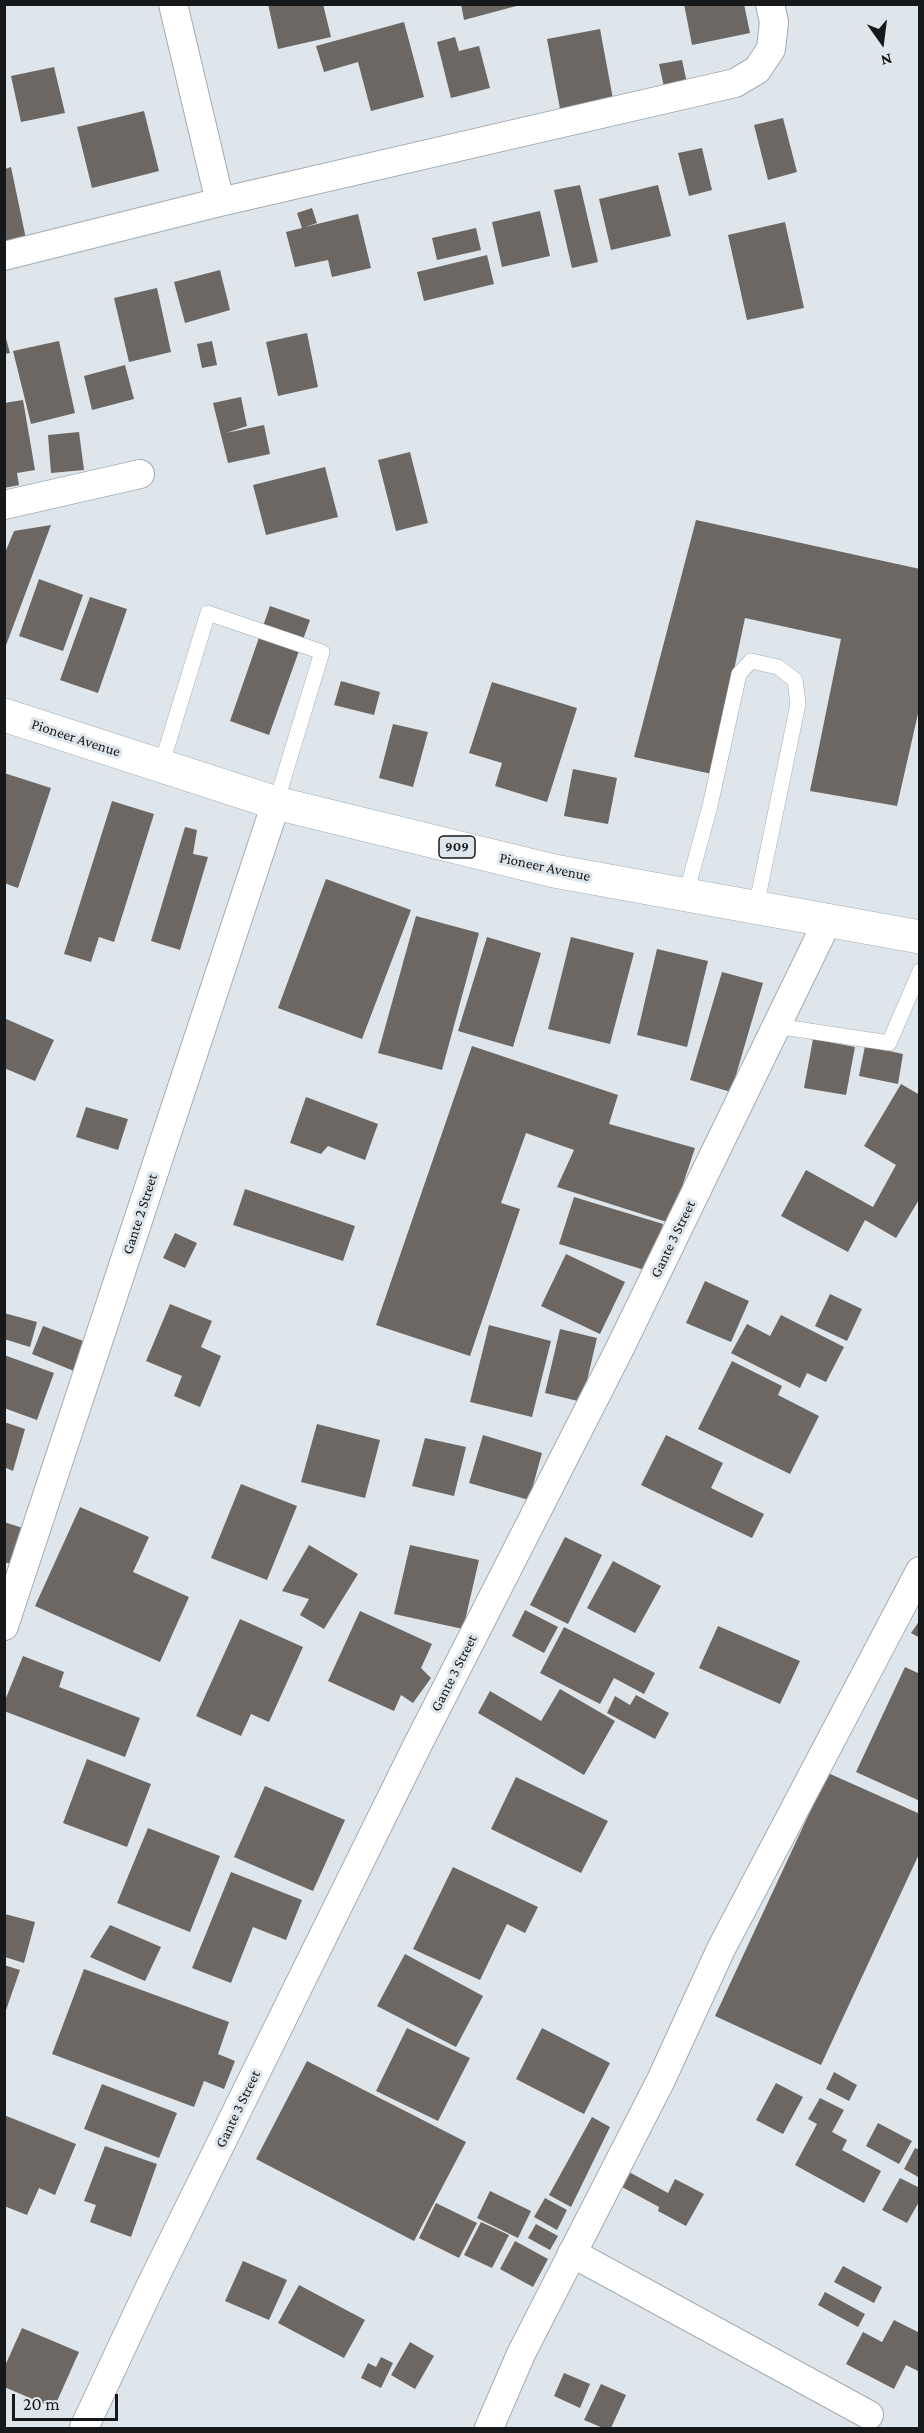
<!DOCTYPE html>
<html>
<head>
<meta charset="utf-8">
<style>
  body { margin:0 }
  #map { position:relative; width:924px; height:2433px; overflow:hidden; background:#dee5eb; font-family:"Crimson Pro",serif }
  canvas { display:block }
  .frame { position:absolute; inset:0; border:6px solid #16181a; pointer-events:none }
  .north { position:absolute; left:852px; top:12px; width:60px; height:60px; -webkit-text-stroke:4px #dee5eb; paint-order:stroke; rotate:166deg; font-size:16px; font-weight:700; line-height:24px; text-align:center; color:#16181a }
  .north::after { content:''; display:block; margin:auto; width:21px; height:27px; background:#16181a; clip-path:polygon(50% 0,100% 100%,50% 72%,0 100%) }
  .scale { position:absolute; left:12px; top:2394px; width:106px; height:27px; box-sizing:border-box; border:3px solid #16181a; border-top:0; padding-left:8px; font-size:18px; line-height:21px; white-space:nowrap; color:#16181a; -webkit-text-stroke:4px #dee5eb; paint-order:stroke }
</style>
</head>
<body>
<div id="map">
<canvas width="924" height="2433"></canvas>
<div class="frame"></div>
<div class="north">N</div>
<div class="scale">20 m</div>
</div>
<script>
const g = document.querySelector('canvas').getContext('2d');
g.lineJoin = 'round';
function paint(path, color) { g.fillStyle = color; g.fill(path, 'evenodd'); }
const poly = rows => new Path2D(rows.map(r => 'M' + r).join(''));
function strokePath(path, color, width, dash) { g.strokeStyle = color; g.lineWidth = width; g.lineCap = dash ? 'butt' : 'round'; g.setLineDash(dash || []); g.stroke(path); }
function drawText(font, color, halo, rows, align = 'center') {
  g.font = font + ' "Crimson Pro",serif'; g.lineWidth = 6; g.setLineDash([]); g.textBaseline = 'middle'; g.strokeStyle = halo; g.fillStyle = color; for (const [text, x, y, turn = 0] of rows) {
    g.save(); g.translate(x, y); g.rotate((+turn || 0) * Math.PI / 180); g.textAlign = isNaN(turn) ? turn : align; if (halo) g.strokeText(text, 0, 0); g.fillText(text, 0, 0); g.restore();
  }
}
paint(poly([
  [268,4,323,4,331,37,278,49],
  [461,4,520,4,520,5,464,20],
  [684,4,744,4,750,33,692,45],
  [404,22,424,97,371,111,358,62,324,72,316,46],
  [600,29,613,99,560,109,547,39],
  [455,37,459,51,479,46,490,88,451,98,437,42],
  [682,60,687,83,664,87,659,64],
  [54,67,65,113,21,122,11,76],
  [144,111,159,171,92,188,77,127],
  [783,118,797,172,768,180,754,125],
  [702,148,712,190,689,196,678,153],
  [11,167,26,239,5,244,5,169],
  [580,185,598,262,572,268,554,190],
  [658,185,671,236,611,250,599,199],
  [312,208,317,223,305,227,358,214,371,268,332,277,328,260,295,267,286,232,302,228,297,213],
  [540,211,550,256,502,267,492,222],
  [785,222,804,308,747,320,728,235],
  [476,228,481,250,437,260,432,238],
  [487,255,494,284,424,301,417,272],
  [220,270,230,310,185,323,174,282],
  [157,288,171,352,129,362,114,298],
  [4,331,10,353,4,354],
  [307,333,318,387,278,396,266,342],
  [59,341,75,413,31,424,13,351],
  [212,341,217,365,202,368,197,344],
  [125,365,134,399,92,410,84,376],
  [241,397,247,426,226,433,264,425,270,454,228,463,213,403],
  [23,400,35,470,17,473,19,485,4,488,4,403],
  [79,432,84,470,51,473,48,435],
  [410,452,428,523,396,531,378,460],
  [325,467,338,517,266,535,253,485],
  [696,520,920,569,920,705,897,806,810,791,841,639,745,618,712,774,634,757],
  [51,525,5,648,4,648,4,555,14,531],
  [39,579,83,595,63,651,19,636],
  [90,597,127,609,98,693,60,680],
  [270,606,310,620,269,735,230,721],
  [341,681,380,692,374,715,334,705],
  [492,682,577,708,547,802,495,786,502,763,469,753],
  [393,724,428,732,413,787,379,778],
  [573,769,617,778,608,824,564,816],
  [4,773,51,788,18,888,4,883],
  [112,801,154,814,114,942,99,937,91,962,64,954],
  [185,827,197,830,193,854,208,857,180,950,151,941],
  [326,879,411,910,362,1039,278,1008],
  [416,916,479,933,442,1070,378,1053],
  [487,937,541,953,513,1047,458,1031],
  [571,937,634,953,610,1044,548,1029],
  [657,949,708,961,687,1047,637,1035],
  [722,972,763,983,731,1092,690,1080],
  [4,1018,54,1040,35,1081,4,1068],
  [813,1039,855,1047,846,1095,804,1088],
  [472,1046,618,1095,609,1124,695,1148,670,1223,557,1187,574,1150,526,1133,501,1203,520,1209,470,1356,376,1325],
  [865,1046,903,1054,898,1084,859,1076],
  [901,1084,920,1095,920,1198,896,1238,865,1220,848,1252,781,1216,806,1170,873,1207,896,1165,864,1146],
  [306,1097,378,1124,365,1160,328,1146,321,1154,290,1143],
  [86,1107,128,1119,118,1150,76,1137],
  [245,1189,355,1226,343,1261,233,1225],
  [574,1197,663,1224,648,1271,559,1244],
  [175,1233,197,1243,185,1268,163,1258],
  [566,1254,625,1282,600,1334,541,1306],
  [705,1281,749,1301,731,1342,686,1323],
  [830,1294,862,1309,847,1341,815,1326],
  [170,1304,212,1321,201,1347,221,1356,200,1407,174,1396,182,1376,146,1361],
  [4,1313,37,1322,30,1347,4,1339],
  [781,1315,844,1347,826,1382,807,1373,800,1388,731,1353,747,1324,770,1336],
  [489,1325,551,1341,532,1417,470,1402],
  [43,1326,86,1342,74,1371,32,1354],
  [560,1329,597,1338,582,1402,545,1393],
  [4,1355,54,1373,37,1420,4,1408],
  [732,1361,782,1386,778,1395,819,1416,790,1474,698,1429],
  [4,1422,25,1429,13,1471,4,1467],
  [317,1424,380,1440,365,1498,301,1482],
  [483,1435,542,1453,529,1500,469,1483],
  [666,1435,723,1463,711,1488,764,1514,752,1538,641,1485],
  [425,1438,466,1447,454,1496,412,1486],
  [241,1484,297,1506,267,1580,211,1558],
  [80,1507,149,1537,133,1572,189,1597,160,1662,35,1606],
  [4,1522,23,1528,11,1564,4,1562],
  [565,1537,602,1555,568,1624,530,1605],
  [309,1545,358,1574,324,1629,300,1615,309,1599,282,1591],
  [410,1545,479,1560,463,1629,394,1614],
  [613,1561,661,1586,635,1633,587,1608],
  [525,1610,558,1627,544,1653,512,1636],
  [360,1611,432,1644,421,1668,431,1678,413,1703,401,1695,394,1711,328,1681],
  [240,1619,303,1647,269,1722,251,1714,241,1736,196,1716],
  [920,1620,920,1638,911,1633],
  [718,1626,800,1661,780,1704,699,1668],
  [564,1627,655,1673,644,1694,614,1678,600,1704,540,1673],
  [23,1656,64,1672,59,1687,140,1718,125,1757,4,1711,4,1703],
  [905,1667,920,1674,920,1801,856,1772],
  [560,1689,615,1721,584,1775,478,1713,490,1691,541,1721],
  [636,1695,669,1713,655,1739,607,1713,615,1696,630,1705],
  [87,1759,151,1784,127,1847,63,1823],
  [828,1773,920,1814,920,1852,821,2065,715,2016],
  [516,1777,608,1821,581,1873,491,1829],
  [265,1786,345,1820,313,1891,234,1857],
  [148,1828,220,1856,190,1932,117,1903],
  [453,1867,538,1907,525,1933,507,1924,480,1980,413,1949],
  [231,1872,302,1900,286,1940,253,1927,231,1983,192,1968],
  [5,1914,35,1922,24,1963,5,1957],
  [110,1925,161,1947,145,1981,90,1957],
  [405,1954,483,1996,456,2047,377,2006],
  [4,1965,20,1970,5,2013,4,2013],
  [84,1969,229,2022,218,2054,235,2061,224,2089,204,2081,194,2107,52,2054],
  [407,2028,470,2058,438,2121,376,2091],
  [542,2028,610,2063,584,2114,516,2079],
  [307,2061,466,2142,414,2241,256,2159],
  [834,2072,857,2085,849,2101,826,2089],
  [776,2083,803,2097,783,2134,756,2120],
  [102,2084,177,2113,159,2158,84,2129],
  [820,2098,844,2110,832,2132,847,2140,842,2150,881,2171,864,2203,795,2165,817,2124,808,2119],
  [4,2115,76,2144,55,2195,39,2188,27,2215,4,2206],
  [592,2117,610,2127,571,2207,549,2195],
  [878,2123,912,2141,899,2164,866,2146],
  [105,2146,157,2164,131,2237,90,2222,96,2205,84,2201],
  [915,2148,920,2150,920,2178,904,2169],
  [629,2172,668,2193,675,2179,704,2194,686,2226,658,2211,659,2207,622,2187],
  [900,2178,920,2188,920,2200,907,2223,882,2210],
  [490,2191,531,2211,518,2238,477,2218],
  [545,2198,567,2210,557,2230,534,2217],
  [436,2203,477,2223,459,2258,419,2238],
  [481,2222,509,2235,492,2268,464,2255],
  [536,2224,558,2236,550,2250,528,2238],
  [515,2241,548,2259,533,2287,500,2269],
  [243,2261,287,2280,269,2320,225,2301],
  [843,2266,882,2287,874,2303,834,2282],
  [299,2285,365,2320,344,2358,278,2323],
  [825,2292,865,2314,858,2327,818,2305],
  [894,2320,920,2333,920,2372,906,2365,894,2389,846,2364,863,2332,882,2342],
  [22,2328,79,2352,54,2408,4,2387,4,2368],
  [410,2342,434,2356,415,2389,391,2375],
  [381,2357,393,2363,381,2388,361,2378,368,2363,376,2367],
  [564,2373,590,2384,580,2408,554,2396],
  [601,2384,626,2395,611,2428,603,2428,584,2420]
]), '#6c6762');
const lane = poly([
  [161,766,208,613,322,652,276,803],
  [686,894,710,806,739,674,751,661,778,667,795,680,798,704,756,907],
  [776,1026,889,1043,920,971]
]);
const street = poly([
  [173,4,220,202],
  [4,256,220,202,735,83,757,70,771,49,774,22,770,4],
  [4,505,140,474],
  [4,1626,276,803],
  [572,2253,869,2415],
  [84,2428,150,2287,416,1748,619,1350,828,920],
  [489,2428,521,2354,661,2080,721,1949,920,1571]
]);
const highway = poly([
  [4,715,276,803,554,871,920,937]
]);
strokePath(lane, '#a5abb1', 16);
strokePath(street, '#a5abb1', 30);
strokePath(highway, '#a5abb1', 34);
strokePath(lane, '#fff', 15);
strokePath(street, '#fff', 28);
strokePath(highway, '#fff', 33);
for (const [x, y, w] of [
  [457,847,36]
]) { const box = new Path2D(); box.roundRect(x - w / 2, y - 11, w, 22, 4.5); g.fillStyle = '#dee5eb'; g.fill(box); strokePath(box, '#16181a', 1.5); }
drawText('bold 14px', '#16181a', null, [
  ["909",457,847]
]);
drawText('15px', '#16181a', '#dee5eb', [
  ["Pioneer Avenue",76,738,18],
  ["Pioneer Avenue",545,867,12],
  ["Gante 2 Street",140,1214,-72],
  ["Gante 3 Street",673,1239,-64],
  ["Gante 3 Street",454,1673,-63],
  ["Gante 3 Street",238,2109,-64]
]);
</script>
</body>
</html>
